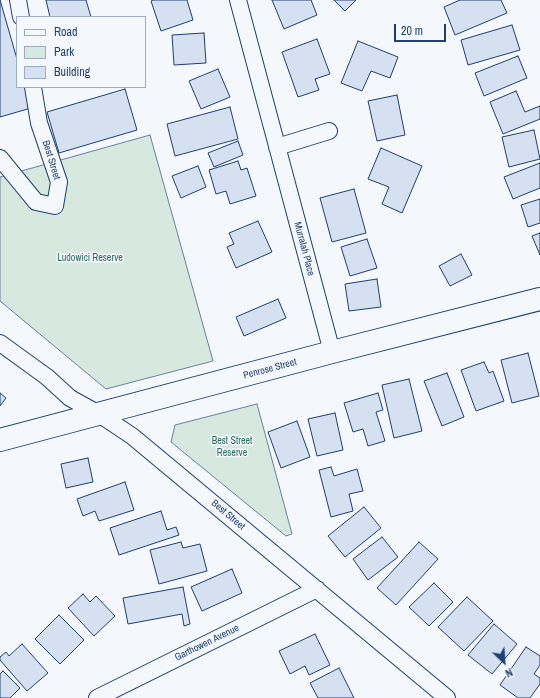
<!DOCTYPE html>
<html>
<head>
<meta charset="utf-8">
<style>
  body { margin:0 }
  #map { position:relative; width:540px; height:698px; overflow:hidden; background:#f4f7fb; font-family:"Archivo Narrow",sans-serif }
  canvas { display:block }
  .legend { position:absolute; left:16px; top:16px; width:130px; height:72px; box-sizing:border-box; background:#f4f7fb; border:1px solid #9eadc5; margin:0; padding:5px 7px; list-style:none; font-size:12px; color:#1d3f73 }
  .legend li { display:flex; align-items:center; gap:8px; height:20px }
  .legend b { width:20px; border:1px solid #9eadc5 }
  .north { position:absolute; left:484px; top:642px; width:40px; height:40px; -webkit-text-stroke:3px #f4f7fb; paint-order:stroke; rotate:155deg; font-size:11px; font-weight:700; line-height:16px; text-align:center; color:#1d3f73 }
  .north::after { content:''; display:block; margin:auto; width:14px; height:18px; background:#1d3f73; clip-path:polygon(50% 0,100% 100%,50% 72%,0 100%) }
  .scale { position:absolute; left:394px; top:24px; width:52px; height:18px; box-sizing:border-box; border:2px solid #1d3f73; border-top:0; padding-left:5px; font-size:12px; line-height:14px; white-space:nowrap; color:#1d3f73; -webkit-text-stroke:3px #f4f7fb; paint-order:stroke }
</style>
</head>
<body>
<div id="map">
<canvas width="540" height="698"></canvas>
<ul class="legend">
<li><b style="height:5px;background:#f4f7fb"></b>Road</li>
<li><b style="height:11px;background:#d7e8df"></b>Park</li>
<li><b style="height:11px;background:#d5e0f0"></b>Building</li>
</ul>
<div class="north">N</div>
<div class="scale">20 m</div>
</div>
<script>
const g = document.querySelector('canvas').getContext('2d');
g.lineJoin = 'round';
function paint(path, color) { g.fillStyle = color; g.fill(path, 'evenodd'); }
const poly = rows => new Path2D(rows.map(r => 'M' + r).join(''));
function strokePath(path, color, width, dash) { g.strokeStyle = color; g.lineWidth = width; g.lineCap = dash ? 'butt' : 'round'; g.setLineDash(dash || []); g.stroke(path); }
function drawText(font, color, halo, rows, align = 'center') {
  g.font = font + ' "Archivo Narrow",sans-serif'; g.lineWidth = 3; g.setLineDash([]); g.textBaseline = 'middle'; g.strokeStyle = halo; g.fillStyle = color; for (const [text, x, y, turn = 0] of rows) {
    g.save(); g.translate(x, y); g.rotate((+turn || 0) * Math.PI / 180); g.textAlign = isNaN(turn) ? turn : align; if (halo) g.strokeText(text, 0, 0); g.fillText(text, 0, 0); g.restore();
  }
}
const green = poly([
  [150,135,213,361,106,389,0,301,0,177,150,135],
  [257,404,292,534,286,536,171,442,175,425,257,404]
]);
paint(green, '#d7e8df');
strokePath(green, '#687fa3', 1);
const building = poly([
  [0,0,17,59,17,87,25,87,31,108,0,117,0,0],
  [46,0,86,0,91,17,50,17,46,0],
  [153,0,187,0,193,20,161,31,151,1,153,0],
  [272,0,311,0,317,15,284,29,272,0],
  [334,0,356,0,345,11,334,0],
  [460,0,501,0,507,13,455,35,444,7,460,0],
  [512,25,520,50,468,65,461,40,512,25],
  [204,33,206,63,174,65,172,35,204,33],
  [317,39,330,74,315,79,319,90,298,97,282,52,317,39],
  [358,41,398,57,390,78,371,71,362,91,341,83,358,41],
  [518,56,527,78,484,96,475,73,518,56],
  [218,69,230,97,201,109,189,81,218,69],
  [125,89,137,130,59,153,47,112,125,89],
  [516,91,525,112,540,106,540,119,503,134,490,102,516,91],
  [397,95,405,135,377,141,368,101,397,95],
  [230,107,238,139,175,156,167,124,230,107],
  [534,130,540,159,509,167,502,137,534,130],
  [238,141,243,155,214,167,208,153,238,141],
  [381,148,422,166,402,213,382,204,389,187,368,179,381,148],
  [238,161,241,170,247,168,256,196,230,204,226,191,216,194,209,170,238,161],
  [540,163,540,188,513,199,504,177,540,163],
  [198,166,206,187,181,198,172,176,198,166],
  [354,189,366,233,332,242,320,198,354,189],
  [540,199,540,223,528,227,521,205,540,199],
  [258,221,272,252,236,268,227,247,234,244,229,233,258,221],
  [540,233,540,255,532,236,540,233],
  [367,239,377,268,350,276,341,247,367,239],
  [461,254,472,275,450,286,439,266,461,254],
  [377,279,381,307,349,311,345,284,377,279],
  [278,299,286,318,244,336,236,317,278,299],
  [528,353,539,396,512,403,501,360,528,353],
  [484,362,489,373,493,371,504,401,476,411,461,370,484,362],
  [447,373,464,417,442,426,424,381,447,373],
  [409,379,422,431,394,438,382,385,409,379],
  [0,393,6,398,0,406,0,393],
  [378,393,383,410,376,412,385,441,368,446,363,429,353,432,344,403,378,393],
  [335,413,343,450,317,456,308,419,335,413],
  [297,421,310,457,281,468,268,432,297,421],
  [88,458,93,482,66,488,61,464,88,458],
  [331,467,334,476,357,469,363,491,349,494,353,511,331,517,319,470,331,467],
  [125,482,134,510,99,521,95,511,83,516,77,499,125,482],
  [364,507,381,528,345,557,328,536,364,507],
  [161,511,167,530,176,527,179,535,119,555,110,528,161,511],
  [382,537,398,557,368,580,353,559,382,537],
  [181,542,183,548,200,544,207,571,159,584,150,550,181,542],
  [419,542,438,559,396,605,377,588,419,542],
  [232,569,242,593,202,611,191,587,232,569],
  [434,583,453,602,429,626,409,607,434,583],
  [183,587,190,624,184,626,182,614,128,624,123,598,183,587],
  [83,594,90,602,96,596,115,616,94,636,68,608,83,594],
  [467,597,493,621,464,651,438,627,467,597],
  [59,615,84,640,60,664,35,639,59,615],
  [494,624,517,644,492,674,468,655,494,624],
  [315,634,330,665,309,675,305,666,290,674,279,651,315,634],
  [22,644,48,673,27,691,0,660,0,657,6,652,9,656,22,644],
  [526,647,540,656,540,665,534,674,540,678,540,684,530,698,518,698,500,685,526,647],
  [339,668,354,698,318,698,310,683,339,668],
  [3,671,20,688,10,698,0,698,0,674,3,671]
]);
paint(building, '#d5e0f0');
strokePath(building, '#1d3f73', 1);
const street = poly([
  [18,0,21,17],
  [238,0,332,352],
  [277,147,329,131],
  [0,158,36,202,55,206,59,182,39,123,33,87],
  [0,343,47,377,70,398,99,414,132,436,447,698],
  [97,698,317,589]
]);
const secondary = poly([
  [0,440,332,352,540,299]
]);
strokePath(street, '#1d3f73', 18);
strokePath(secondary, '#1d3f73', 24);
strokePath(street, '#f4f7fb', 16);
strokePath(secondary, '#f4f7fb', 22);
drawText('10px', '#1d3f73', '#f4f7fb', [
  ["Best Street",51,160,73],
  ["Murralah Place",304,249,75],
  ["Penrose Street",270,369,-15],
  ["Best Street",228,515,40],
  ["Garthowen Avenue",207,643,-26]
]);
drawText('10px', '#2c6c60', '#f4f7fb', [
  ["Ludowici Reserve",90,258],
  ["Best Street",232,441],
  ["Reserve",232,453]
]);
</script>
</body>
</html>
